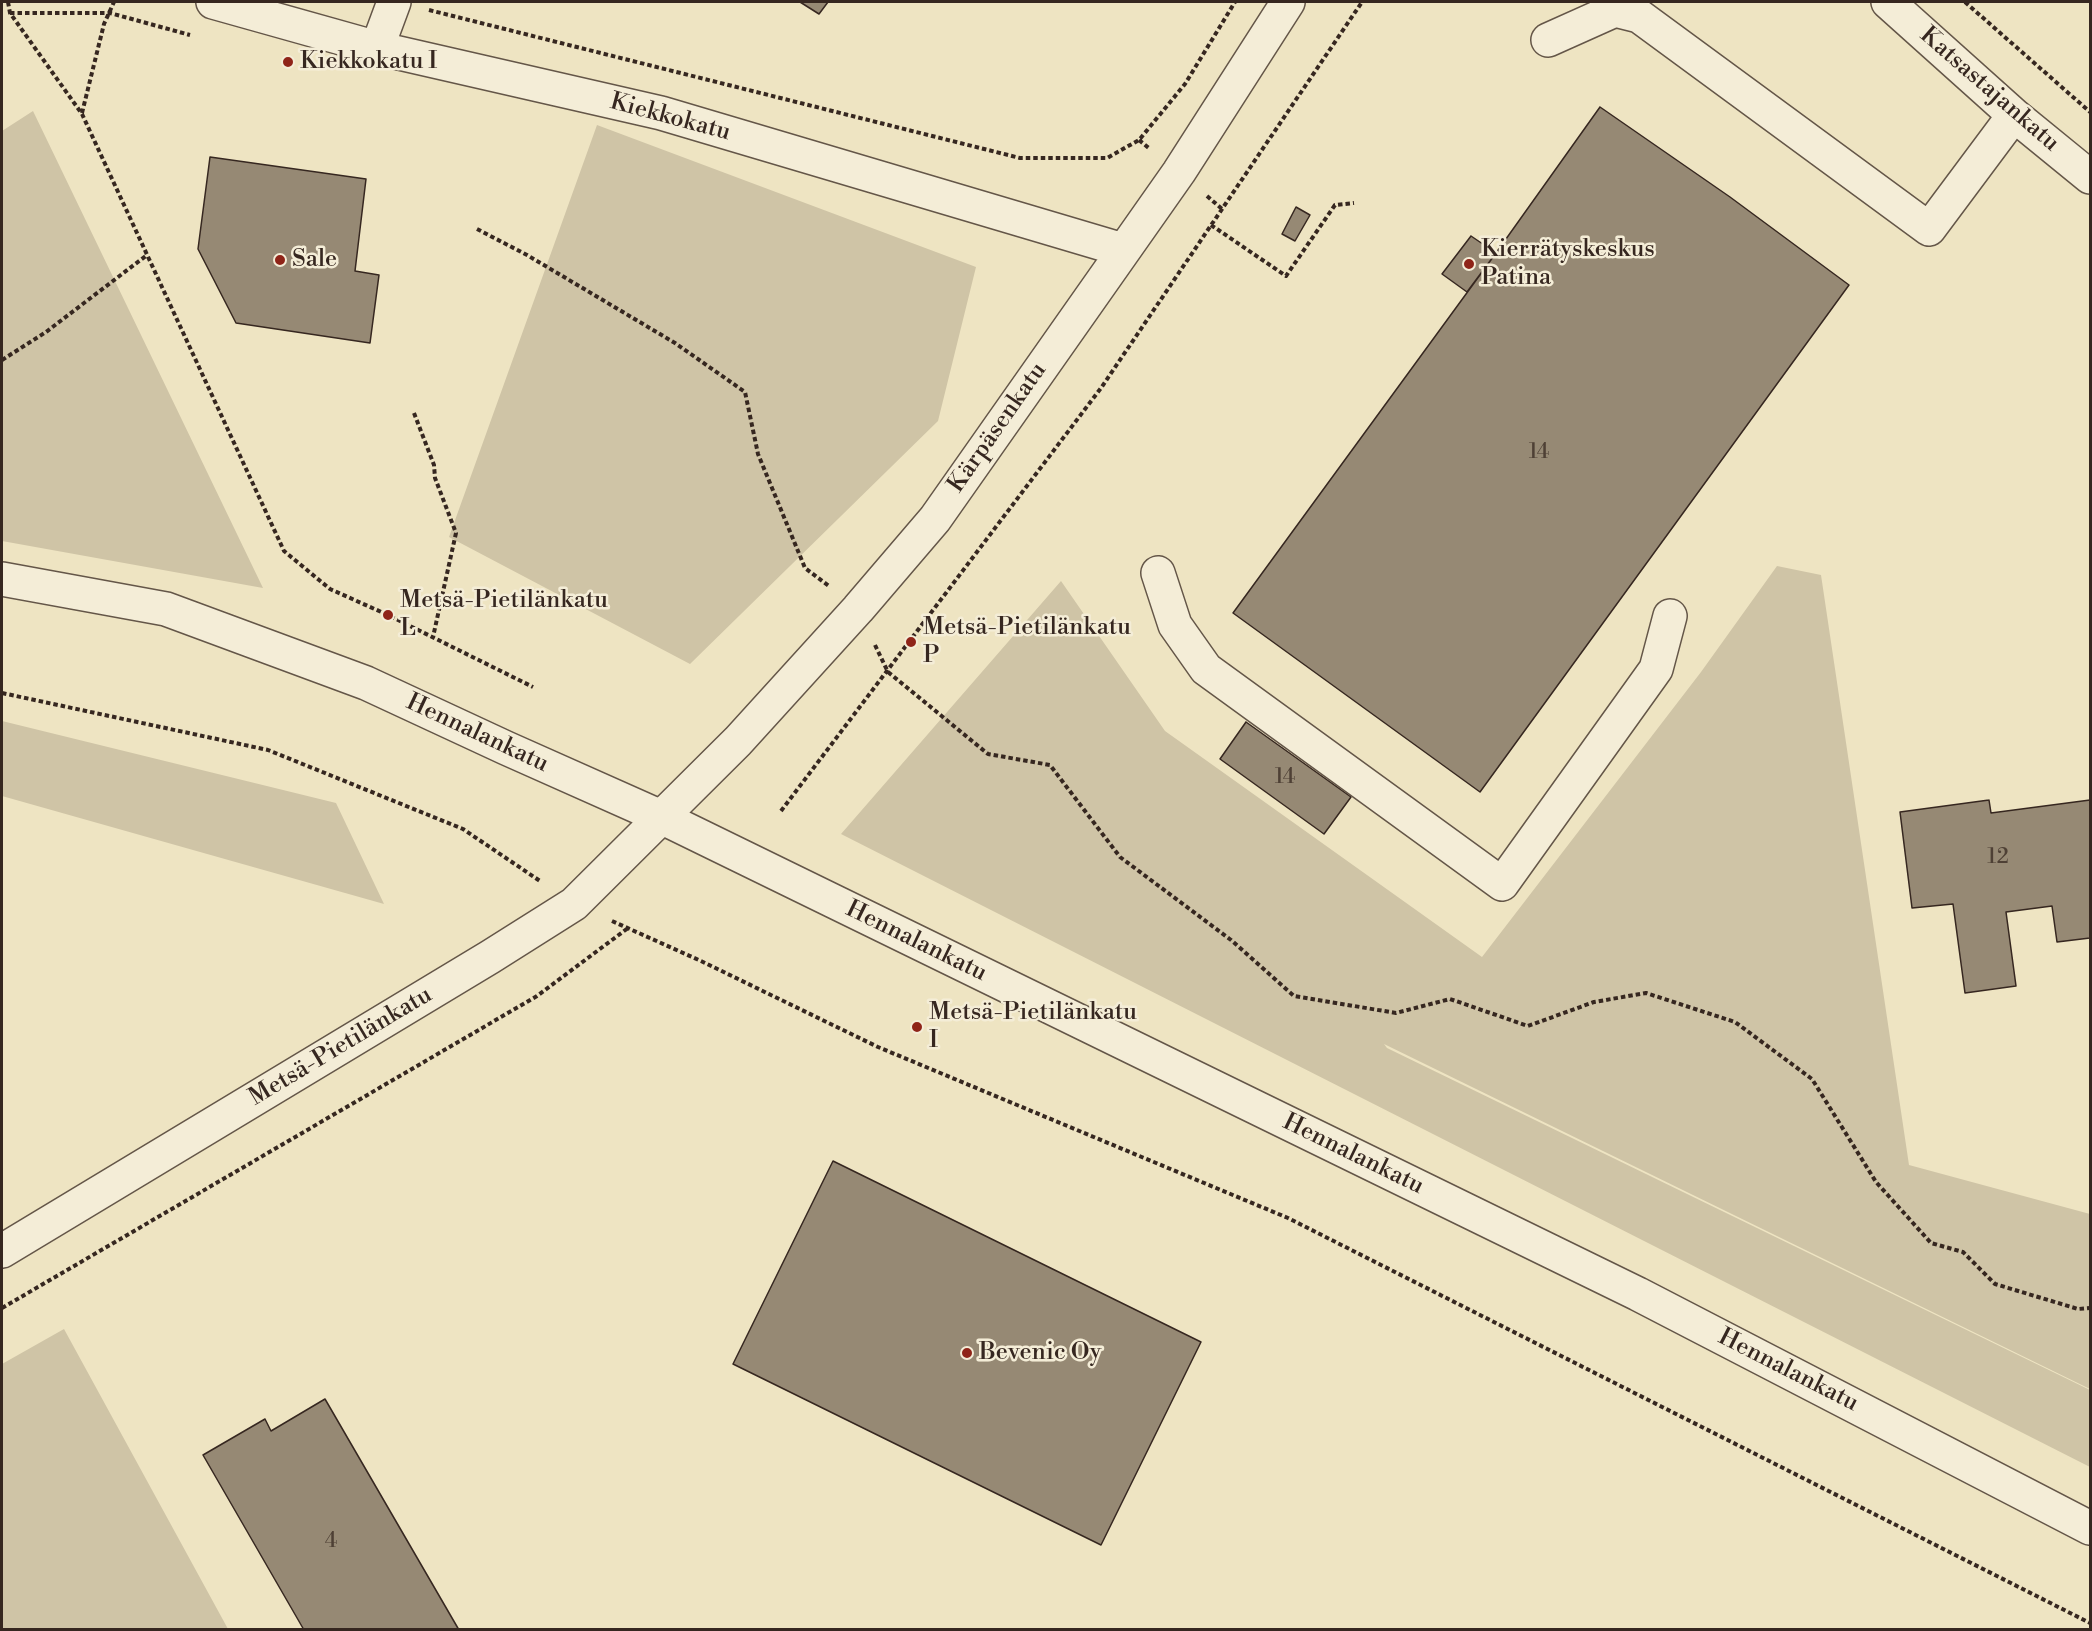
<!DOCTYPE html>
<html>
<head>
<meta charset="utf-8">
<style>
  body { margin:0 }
  #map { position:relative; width:2092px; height:1631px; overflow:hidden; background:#eee4c2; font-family:"Libre Bodoni",serif }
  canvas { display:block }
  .frame { position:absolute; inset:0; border:3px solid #362720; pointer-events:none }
</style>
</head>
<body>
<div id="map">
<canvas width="2092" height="1631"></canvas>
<div class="frame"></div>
</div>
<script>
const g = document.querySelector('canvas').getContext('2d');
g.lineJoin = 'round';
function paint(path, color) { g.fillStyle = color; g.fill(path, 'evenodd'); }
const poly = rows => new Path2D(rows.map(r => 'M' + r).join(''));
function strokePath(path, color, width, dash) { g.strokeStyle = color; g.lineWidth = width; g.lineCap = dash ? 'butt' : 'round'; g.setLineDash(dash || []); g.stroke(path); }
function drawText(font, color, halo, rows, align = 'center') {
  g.font = font + ' "Libre Bodoni",serif'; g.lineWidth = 5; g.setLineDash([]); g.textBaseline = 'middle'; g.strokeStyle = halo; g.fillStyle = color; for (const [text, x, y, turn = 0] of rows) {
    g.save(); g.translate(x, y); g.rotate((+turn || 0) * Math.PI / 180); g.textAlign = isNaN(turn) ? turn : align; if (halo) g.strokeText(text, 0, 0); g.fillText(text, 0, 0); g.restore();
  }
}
paint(poly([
  [33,111,263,588,2,541,2,131],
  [597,125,976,267,938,421,690,664,449,537],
  [1777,566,1821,575,1909,1165,2090,1214,2090,1389,1384,1044,1387,1048,2090,1390,2090,1467,841,834,1061,581,1165,731,1482,957,1701,672],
  [2,721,336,803,384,904,2,796],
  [64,1329,228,1629,2,1629,2,1364]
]), '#cfc4a6');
const building = poly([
  [800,2,828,2,819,14,800,2],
  [1600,107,1730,197,1849,285,1480,792,1233,613,1496,253,1600,107],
  [210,157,366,179,355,271,379,275,370,343,236,323,198,249,210,157],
  [1296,207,1310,215,1295,241,1282,234,1296,207],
  [1471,236,1496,253,1467,292,1442,274,1471,236],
  [1246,722,1351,797,1324,834,1220,759,1246,722],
  [1989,800,1991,813,2090,800,2090,938,2057,942,2052,906,2006,912,2016,986,1965,993,1953,904,1912,908,1900,812,1989,800],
  [833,1161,1201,1342,1101,1545,733,1364,833,1161],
  [325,1399,459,1630,304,1630,203,1455,265,1419,271,1431,325,1399]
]);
paint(building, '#968974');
strokePath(building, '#362720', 1.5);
const minor = poly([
  [213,2,377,48,661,113,1123,250],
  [1888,2,2014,115,2090,177],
  [1548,40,1615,10,1639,16,1929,229,2014,115],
  [377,48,394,2],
  [1158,573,1175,625,1206,669,1502,884,1656,669,1670,616],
  [2,579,166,609,366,683,506,748,661,817,1638,1294,2090,1528],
  [2,1251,490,957,574,904,738,741,858,609,935,519,1179,172,1288,2]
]);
strokePath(minor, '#645648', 36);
strokePath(poly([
  [8,2,10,13,82,114,284,551,330,589,388,615,533,687],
  [1965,2,2090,112],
  [429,10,1020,158,1107,158,1139,140,1185,84,1235,2],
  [10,13,110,13,190,35],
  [82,113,104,24,114,2],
  [1139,140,1150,149],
  [1207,196,1222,209],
  [1211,225,1286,276,1335,205,1354,203],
  [477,229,527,255,675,343,745,392,758,454,805,568,829,586],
  [2,360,46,332,147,255],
  [414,413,434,465,435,478,456,533,433,637],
  [875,645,888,672,988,754,1050,765,1120,857,1231,940,1294,996,1396,1013,1450,999,1528,1026,1594,1002,1646,993,1735,1022,1812,1079,1876,1182,1931,1243,1963,1252,1995,1284,2078,1309,2090,1308],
  [2,693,268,750,463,829,540,881],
  [781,811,1101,388,1362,2],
  [612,921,701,961,878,1047,1288,1218,2090,1623],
  [2,1308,537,996,628,928]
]), '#362720', 4, [4.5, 3]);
strokePath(minor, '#f4edd7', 33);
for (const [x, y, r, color] of [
  [288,62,6,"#8f2418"],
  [280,260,6,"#8f2418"],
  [1469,264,6,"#8f2418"],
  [388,615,6,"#8f2418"],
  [911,642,6,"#8f2418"],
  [917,1027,6,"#8f2418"],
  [967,1353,6,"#8f2418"]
]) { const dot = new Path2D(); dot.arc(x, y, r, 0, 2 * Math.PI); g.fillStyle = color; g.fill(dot); strokePath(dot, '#f4edd7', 2); }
drawText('21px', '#4e4035', null, [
  ["14",1539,453],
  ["14",1285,778],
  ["12",1998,858],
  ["4",331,1542]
]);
drawText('24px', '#362720', '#f4edd7', [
  ["Kiekkokatu I",300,62],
  ["Kierrätyskeskus",1481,250],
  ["Patina",1481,278],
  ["Sale",292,260],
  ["Metsä-Pietilänkatu",400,601],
  ["L",400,629],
  ["Metsä-Pietilänkatu",923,628],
  ["P",923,656],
  ["Metsä-Pietilänkatu",929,1013],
  ["I",929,1041],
  ["Bevenic Oy",979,1353]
], 'left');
drawText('24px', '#362720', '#f4edd7', [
  ["Katsastajankatu",1989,90,41],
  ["Kiekkokatu",670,118,15],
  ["Kärpäsenkatu",998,428,-55],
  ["Hennalankatu",477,734,25],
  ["Hennalankatu",916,942,26],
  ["Metsä-Pietilänkatu",341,1047,-31],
  ["Hennalankatu",1353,1155,26],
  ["Hennalankatu",1788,1371,27]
]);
</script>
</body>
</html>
